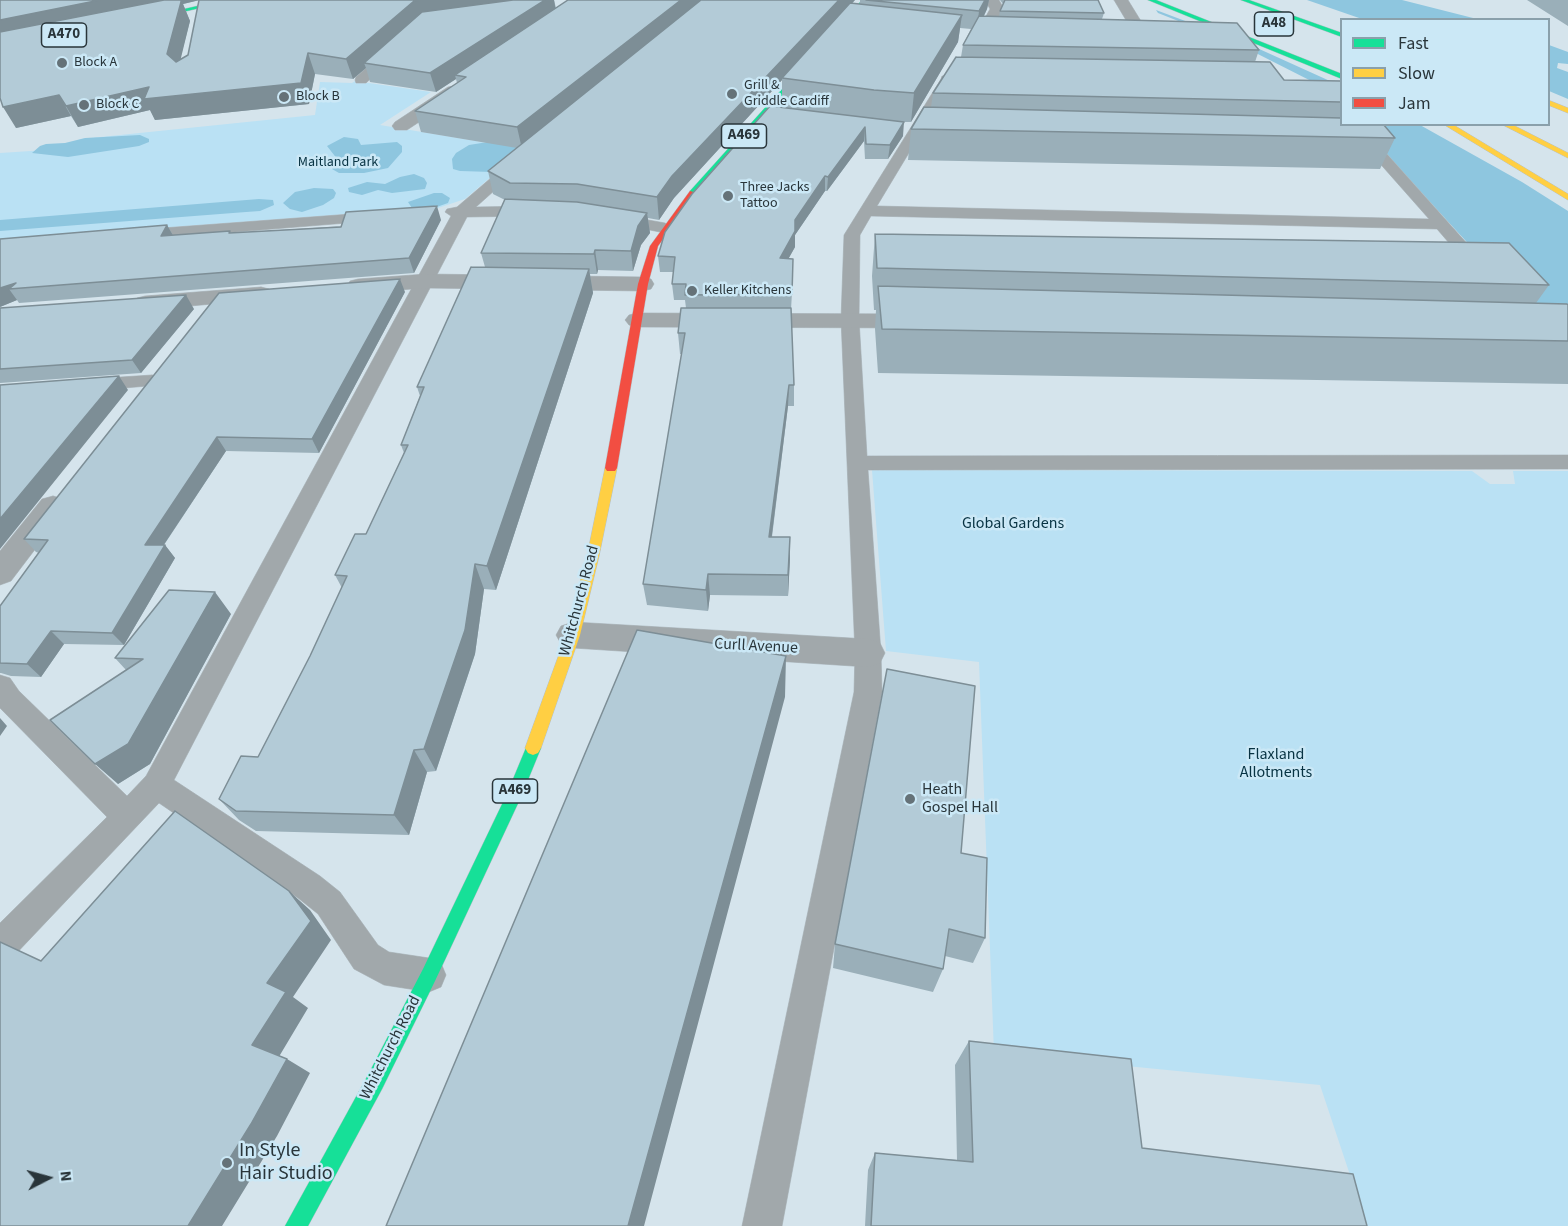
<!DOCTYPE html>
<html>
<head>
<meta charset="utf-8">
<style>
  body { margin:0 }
  #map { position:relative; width:1568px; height:1226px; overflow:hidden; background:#d5e4ec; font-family:"Source Sans 3",sans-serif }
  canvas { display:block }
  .legend { position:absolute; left:1340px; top:18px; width:210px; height:108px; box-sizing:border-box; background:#cbe8f6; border:2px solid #8aa0ab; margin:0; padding:8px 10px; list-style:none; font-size:18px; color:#29353a }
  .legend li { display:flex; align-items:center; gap:12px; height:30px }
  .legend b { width:30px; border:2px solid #8aa0ab }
  .north { position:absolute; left:18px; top:1148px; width:60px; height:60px; -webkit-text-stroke:4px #cbe8f6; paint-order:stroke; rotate:84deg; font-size:16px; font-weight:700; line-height:24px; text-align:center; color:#29353a }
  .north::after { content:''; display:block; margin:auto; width:21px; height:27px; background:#29353a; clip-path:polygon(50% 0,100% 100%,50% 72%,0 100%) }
</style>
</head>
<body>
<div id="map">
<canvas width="1568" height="1226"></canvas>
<ul class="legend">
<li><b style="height:8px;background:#16e098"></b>Fast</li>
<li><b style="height:8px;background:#ffcf43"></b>Slow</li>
<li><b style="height:8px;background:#f24e42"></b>Jam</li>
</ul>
<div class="north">N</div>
</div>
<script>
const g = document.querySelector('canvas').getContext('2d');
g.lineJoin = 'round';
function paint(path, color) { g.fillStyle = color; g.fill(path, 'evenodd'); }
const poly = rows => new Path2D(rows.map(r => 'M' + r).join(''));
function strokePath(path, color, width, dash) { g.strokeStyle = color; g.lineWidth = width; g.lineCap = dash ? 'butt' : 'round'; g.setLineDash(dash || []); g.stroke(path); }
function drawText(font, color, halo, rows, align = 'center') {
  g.font = font + ' "Source Sans 3",sans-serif'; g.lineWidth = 5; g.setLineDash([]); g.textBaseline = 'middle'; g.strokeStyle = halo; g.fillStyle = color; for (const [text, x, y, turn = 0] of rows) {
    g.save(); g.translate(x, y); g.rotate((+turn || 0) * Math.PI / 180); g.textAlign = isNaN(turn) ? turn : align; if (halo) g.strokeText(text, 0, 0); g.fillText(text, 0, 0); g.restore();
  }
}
paint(poly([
  [355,81,431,92,380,125,524,149,465,199,432,210,0,243,0,153,62,149,81,139,315,115,320,82,352,83],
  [872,470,1472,471,1490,484,1515,484,1513,471,1568,471,1568,1226,1367,1226,1320,1085,994,1053,979,662,886,651]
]), '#bae1f4');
paint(poly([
  [1307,0,1402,0,1477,19,1362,19],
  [1156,10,1257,48,1341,86,1323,87,1244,47,1158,13],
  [1549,45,1568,52,1568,64,1558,63,1557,68,1568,72,1568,99,1549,91],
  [1359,125,1420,125,1522,182,1568,211,1568,320,1534,315],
  [140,135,149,139,149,142,139,146,68,157,32,153,40,146,46,144,65,143,85,138],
  [344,137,358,139,361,145,397,142,402,146,402,152,388,168,364,173,339,173,332,169,338,160,327,146],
  [488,142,523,148,492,172,460,171,453,169,452,159,456,153,469,145],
  [414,174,424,178,427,183,425,189,392,193,378,190,362,195,349,192,348,188,367,182,385,184,400,177],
  [314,188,333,189,336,193,334,198,323,205,302,212,290,209,283,203,295,192],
  [434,193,442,193,450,198,448,203,431,209,412,208,408,202],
  [259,199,273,200,274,205,260,211,246,212,0,231,0,220]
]), '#8ec6df');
const lane = poly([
  [392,48,398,52,396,55,366,83,356,83,355,80,356,77,388,49,392,48],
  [954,75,960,79,951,83,877,206,1429,219,1345,124,1360,124,1489,268,1486,272,1474,272,1437,229,871,216,860,235,859,319,867,456,1568,455,1568,469,868,470,881,653,882,692,782,1226,742,1226,854,692,855,653,841,319,844,235,941,79,942,76,954,75],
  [518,158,523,159,525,162,523,165,476,207,534,206,542,211,534,216,467,217,174,780,320,876,340,892,378,945,389,952,429,958,441,963,446,975,441,987,429,992,384,985,354,969,318,914,298,898,159,803,12,958,0,963,0,923,107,817,0,708,0,675,10,678,19,691,127,796,146,776,451,216,445,212,447,209,457,207,513,159,518,158],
  [378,212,386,217,384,220,136,240,128,235,136,230,378,212],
  [615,214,665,223,673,228,665,233,609,222,607,219,609,216,615,214],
  [152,375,159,377,162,381,159,385,90,391,83,389,80,385,83,381,90,379,152,375]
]);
const street = poly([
  [985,0,999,0,1004,9,991,36,983,41,975,36,990,9,985,0],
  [1114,0,1128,0,1152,39,1149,42,1139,42,1114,0],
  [454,86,460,87,462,91,460,95,407,130,395,130,392,126,395,122,448,87,454,86],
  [426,274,643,277,651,279,654,284,651,289,643,291,426,288,358,293,350,291,347,286,350,281,358,279,426,274],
  [261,287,269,289,273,294,269,299,145,310,137,308,133,303,137,298,145,296,261,287],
  [637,313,920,314,928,316,932,321,928,326,920,328,637,327,629,325,625,320,629,315,637,313],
  [53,496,64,499,68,506,11,581,0,585,0,551,42,499,53,496],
  [573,622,868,639,880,643,885,653,880,663,868,667,573,648,561,644,556,635,561,626,573,622]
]);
const fast = poly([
  [224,0,235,0,143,21,140,19,224,0],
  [862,0,868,0,696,195,690,195,690,191,862,0],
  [1148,0,1156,0,1342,74,1342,79,1148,0],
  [1241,0,1249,0,1342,33,1342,37,1241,0],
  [533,741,538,743,541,748,521,797,435,981,382,1089,308,1226,285,1226,368,1075,423,969,506,796,528,743,533,741]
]);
const slow = poly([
  [1548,100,1568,108,1568,113,1548,105,1548,100],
  [1443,124,1452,124,1568,194,1568,200,1443,124],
  [1501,124,1511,124,1568,153,1568,158,1501,124],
  [611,464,617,468,599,556,580,635,541,748,538,753,533,755,528,753,525,748,566,635,587,556,605,468,611,464]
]);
const jam = poly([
  [690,191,697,193,658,246,648,284,617,468,615,471,607,471,605,468,638,284,650,246,690,191]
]);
strokePath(lane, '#b4c0c7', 1);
strokePath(street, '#b4c0c7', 1);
strokePath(fast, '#b4c0c7', 1);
strokePath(slow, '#b4c0c7', 1);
strokePath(jam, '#b4c0c7', 1);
paint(lane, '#a1a8ab');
paint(street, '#a1a8ab');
paint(fast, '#16e098');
paint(slow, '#ffcf43');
paint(jam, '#f24e42');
paint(poly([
  [0,0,554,0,556,8,568,0,855,0,852,3,860,4,860,0,989,0,987,9,984,16,999,17,1000,11,1003,4,1000,0,1098,0,1104,13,1102,19,1259,50,1255,62,1284,80,1341,81,1341,124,1395,138,1380,169,908,160,911,129,931,107,933,93,961,57,963,45,971,29,960,28,958,42,911,122,902,122,903,136,888,159,865,159,864,141,827,191,825,191,795,235,795,247,788,259,793,274,791,310,794,385,794,406,788,406,772,537,790,558,788,596,710,595,708,611,647,605,643,584,682,354,680,354,678,333,686,308,685,300,674,300,672,284,674,272,660,272,658,256,782,107,782,80,674,198,659,220,648,218,650,233,641,245,633,271,598,270,597,274,590,274,593,293,496,590,484,589,475,654,436,771,427,772,409,835,256,831,239,820,219,799,258,757,310,656,342,588,335,575,366,534,404,453,401,445,420,396,417,387,485,267,481,253,505,200,493,194,488,171,517,148,421,132,415,111,457,83,456,79,436,92,370,82,366,68,353,79,315,74,309,104,155,120,150,110,78,127,71,116,16,128],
  [199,0,188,55,180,59,190,21,183,4],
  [1527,0,1568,0,1568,26],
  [441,220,414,273,19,303,17,300,0,307,0,239,167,225,173,235,231,233],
  [875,234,1549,285,1536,303,1568,305,1568,384,878,373,875,329,876,310,874,310,872,276],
  [405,292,319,453,226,451,164,545,165,545,175,558,124,645,64,644,41,677,11,676,1,673,0,673,0,606,39,553,36,552,24,539],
  [0,308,194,309,141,373,0,383],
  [231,614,150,764,118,784,126,670,115,658],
  [961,853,985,938,973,963,945,956,943,969,933,992,833,968,835,944],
  [969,1041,1142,1148,1367,1226,865,1226,868,1170,875,1153,957,1160,955,1065]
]), '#9aafb9');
paint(poly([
  [100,0,200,0,183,4,190,21,177,74,0,42,0,20],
  [420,0,555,0,554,0,556,12,455,75,456,79,436,92,430,73,364,63,366,68,353,79,346,59,414,1],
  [681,0,705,0,522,149,517,127],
  [839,0,855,0,784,78,782,78,782,80,674,198,659,220,657,197,672,176],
  [985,0,989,0,987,9,977,30,979,11],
  [962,15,958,42,911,122,914,93],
  [308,53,315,74,309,104,155,120,150,110,78,127,66,106,149,87],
  [59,95,71,116,16,128,3,107],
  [904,122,903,136,888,159,890,145],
  [865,127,864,141,827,191,828,177],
  [825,176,825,191,795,235,795,247,780,274,780,258,795,220],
  [437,206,441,220,414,273,409,258],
  [647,213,650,233,641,245,633,271,631,251,638,226],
  [167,225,175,239,161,236],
  [595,250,598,270,597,274,594,254],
  [589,269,593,293,496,590,487,566],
  [400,279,405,292,319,453,312,439],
  [16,283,9,289,17,300,0,307,0,288],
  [186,295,194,309,141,373,132,360],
  [119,376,128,390,0,549,0,519],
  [789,385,788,406,769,558,769,537],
  [217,437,226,451,155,558,145,545],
  [790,537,790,558,788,596,788,575],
  [165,545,175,558,124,645,112,633],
  [475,564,484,589,475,654,436,771,424,749],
  [708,574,710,595,708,611,706,590],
  [215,592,231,614,150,764,118,784,95,764],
  [51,631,64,644,41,677,27,664],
  [786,656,785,697,644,1226,628,1226],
  [0,718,7,726,0,736],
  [414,750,427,772,409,835,394,815],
  [289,891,310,910,331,940,293,997,308,1008,277,1060,252,1045],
  [287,1059,310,1073,277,1136,222,1226,188,1226]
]), '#7d8e96');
const building = poly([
  [0,0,100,0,0,20,0,0],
  [164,0,181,0,181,2,167,54,176,62,188,55,199,0,420,0,414,1,346,59,308,53,301,83,144,99,149,87,66,106,59,95,3,107,0,98,0,32,164,0],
  [513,0,545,0,430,73,364,63,422,12,513,0],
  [568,0,681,0,517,127,415,111,466,77,455,75,568,0],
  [701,0,839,0,672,176,657,197,577,184,510,183,488,171,701,0],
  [866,0,985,0,979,11,866,0],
  [1005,0,1098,0,1104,13,1000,11,1005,0],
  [850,3,962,15,914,93,874,90,782,78,850,3],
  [979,16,1237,23,1259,50,963,45,979,16],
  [956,57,1270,62,1284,80,1341,81,1341,102,933,93,956,57],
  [770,106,904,122,890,145,866,144,865,127,828,177,825,176,795,220,795,231,780,258,793,259,792,294,685,295,686,284,672,284,675,257,658,256,665,232,692,194,770,106],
  [924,107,1341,118,1341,124,1383,124,1395,138,911,129,924,107],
  [505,199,577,202,647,213,638,226,631,251,595,250,594,254,481,253,505,199],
  [437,206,409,258,9,289,16,283,0,288,0,239,167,225,161,236,230,231,229,233,341,227,346,212,437,206],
  [875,234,1509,243,1549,285,877,268,875,234],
  [471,267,589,269,487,566,475,564,465,630,424,749,414,750,394,815,236,811,219,799,241,756,258,757,310,656,347,576,335,575,355,534,366,534,408,445,401,445,424,387,417,387,471,267],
  [400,279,312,439,217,437,145,545,165,545,112,633,51,631,27,664,0,663,0,606,48,540,24,539,219,293,400,279],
  [878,286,1567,304,1568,305,1568,341,882,329,878,286],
  [186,295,132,360,0,369,0,308,186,295],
  [681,308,791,308,794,385,789,385,769,537,790,537,788,575,708,574,706,590,643,584,685,333,678,333,681,308],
  [119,376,0,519,0,385,119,376],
  [169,590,215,592,128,744,95,764,50,720,143,659,115,658,169,590],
  [637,630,786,656,628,1226,386,1226,637,630],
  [887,669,975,686,961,853,987,858,985,938,949,929,943,969,835,944,887,669],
  [175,811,289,891,311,921,267,983,286,992,252,1045,287,1059,251,1124,188,1226,0,1226,0,942,41,961,175,811],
  [969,1041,1131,1059,1142,1148,1353,1174,1367,1226,871,1226,875,1153,973,1162,969,1041]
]);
paint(building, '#b3cbd7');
strokePath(building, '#7d8e96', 1.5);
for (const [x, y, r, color] of [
  [62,63,6,"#657278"],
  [732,94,6,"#657278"],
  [284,97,6,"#657278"],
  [84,105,6,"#657278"],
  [728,196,6,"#657278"],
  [692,291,6,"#657278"],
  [910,799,6,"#657278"],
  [227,1163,6,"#657278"]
]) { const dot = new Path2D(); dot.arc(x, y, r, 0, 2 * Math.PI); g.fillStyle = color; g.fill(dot); strokePath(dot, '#cbe8f6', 2); }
drawText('14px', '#29353a', '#cbe8f6', [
  ["Block A",74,63],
  ["Grill &",744,86],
  ["Griddle Cardiff",744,102],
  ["Block B",296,97],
  ["Block C",96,105],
  ["Three Jacks",740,188],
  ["Tattoo",740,204],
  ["Keller Kitchens",704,291]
], 'left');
drawText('14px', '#083343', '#cbe8f6', [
  ["Maitland Park",338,163]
]);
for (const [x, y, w] of [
  [1274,24,39],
  [64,35,45],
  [744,136,45],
  [515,791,45]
]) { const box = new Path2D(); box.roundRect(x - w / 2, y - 12, w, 24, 4.5); g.fillStyle = '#cbe8f6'; g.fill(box); strokePath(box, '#29353a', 1.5); }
drawText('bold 15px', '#29353a', null, [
  ["A48",1274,24],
  ["A470",64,35],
  ["A469",744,136],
  ["A469",515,791]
]);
drawText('16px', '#083343', '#cbe8f6', [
  ["Global Gardens",1013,524],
  ["Flaxland",1276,755],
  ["Allotments",1276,773]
]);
drawText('16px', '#29353a', '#cbe8f6', [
  ["Whitchurch Road",580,601,-75],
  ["Curll Avenue",756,647,3],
  ["Whitchurch Road",391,1048,-63]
]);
drawText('16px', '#29353a', '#cbe8f6', [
  ["Heath",922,790],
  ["Gospel Hall",922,808]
], 'left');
drawText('20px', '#29353a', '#cbe8f6', [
  ["In Style",239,1152],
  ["Hair Studio",239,1175]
], 'left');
</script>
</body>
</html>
